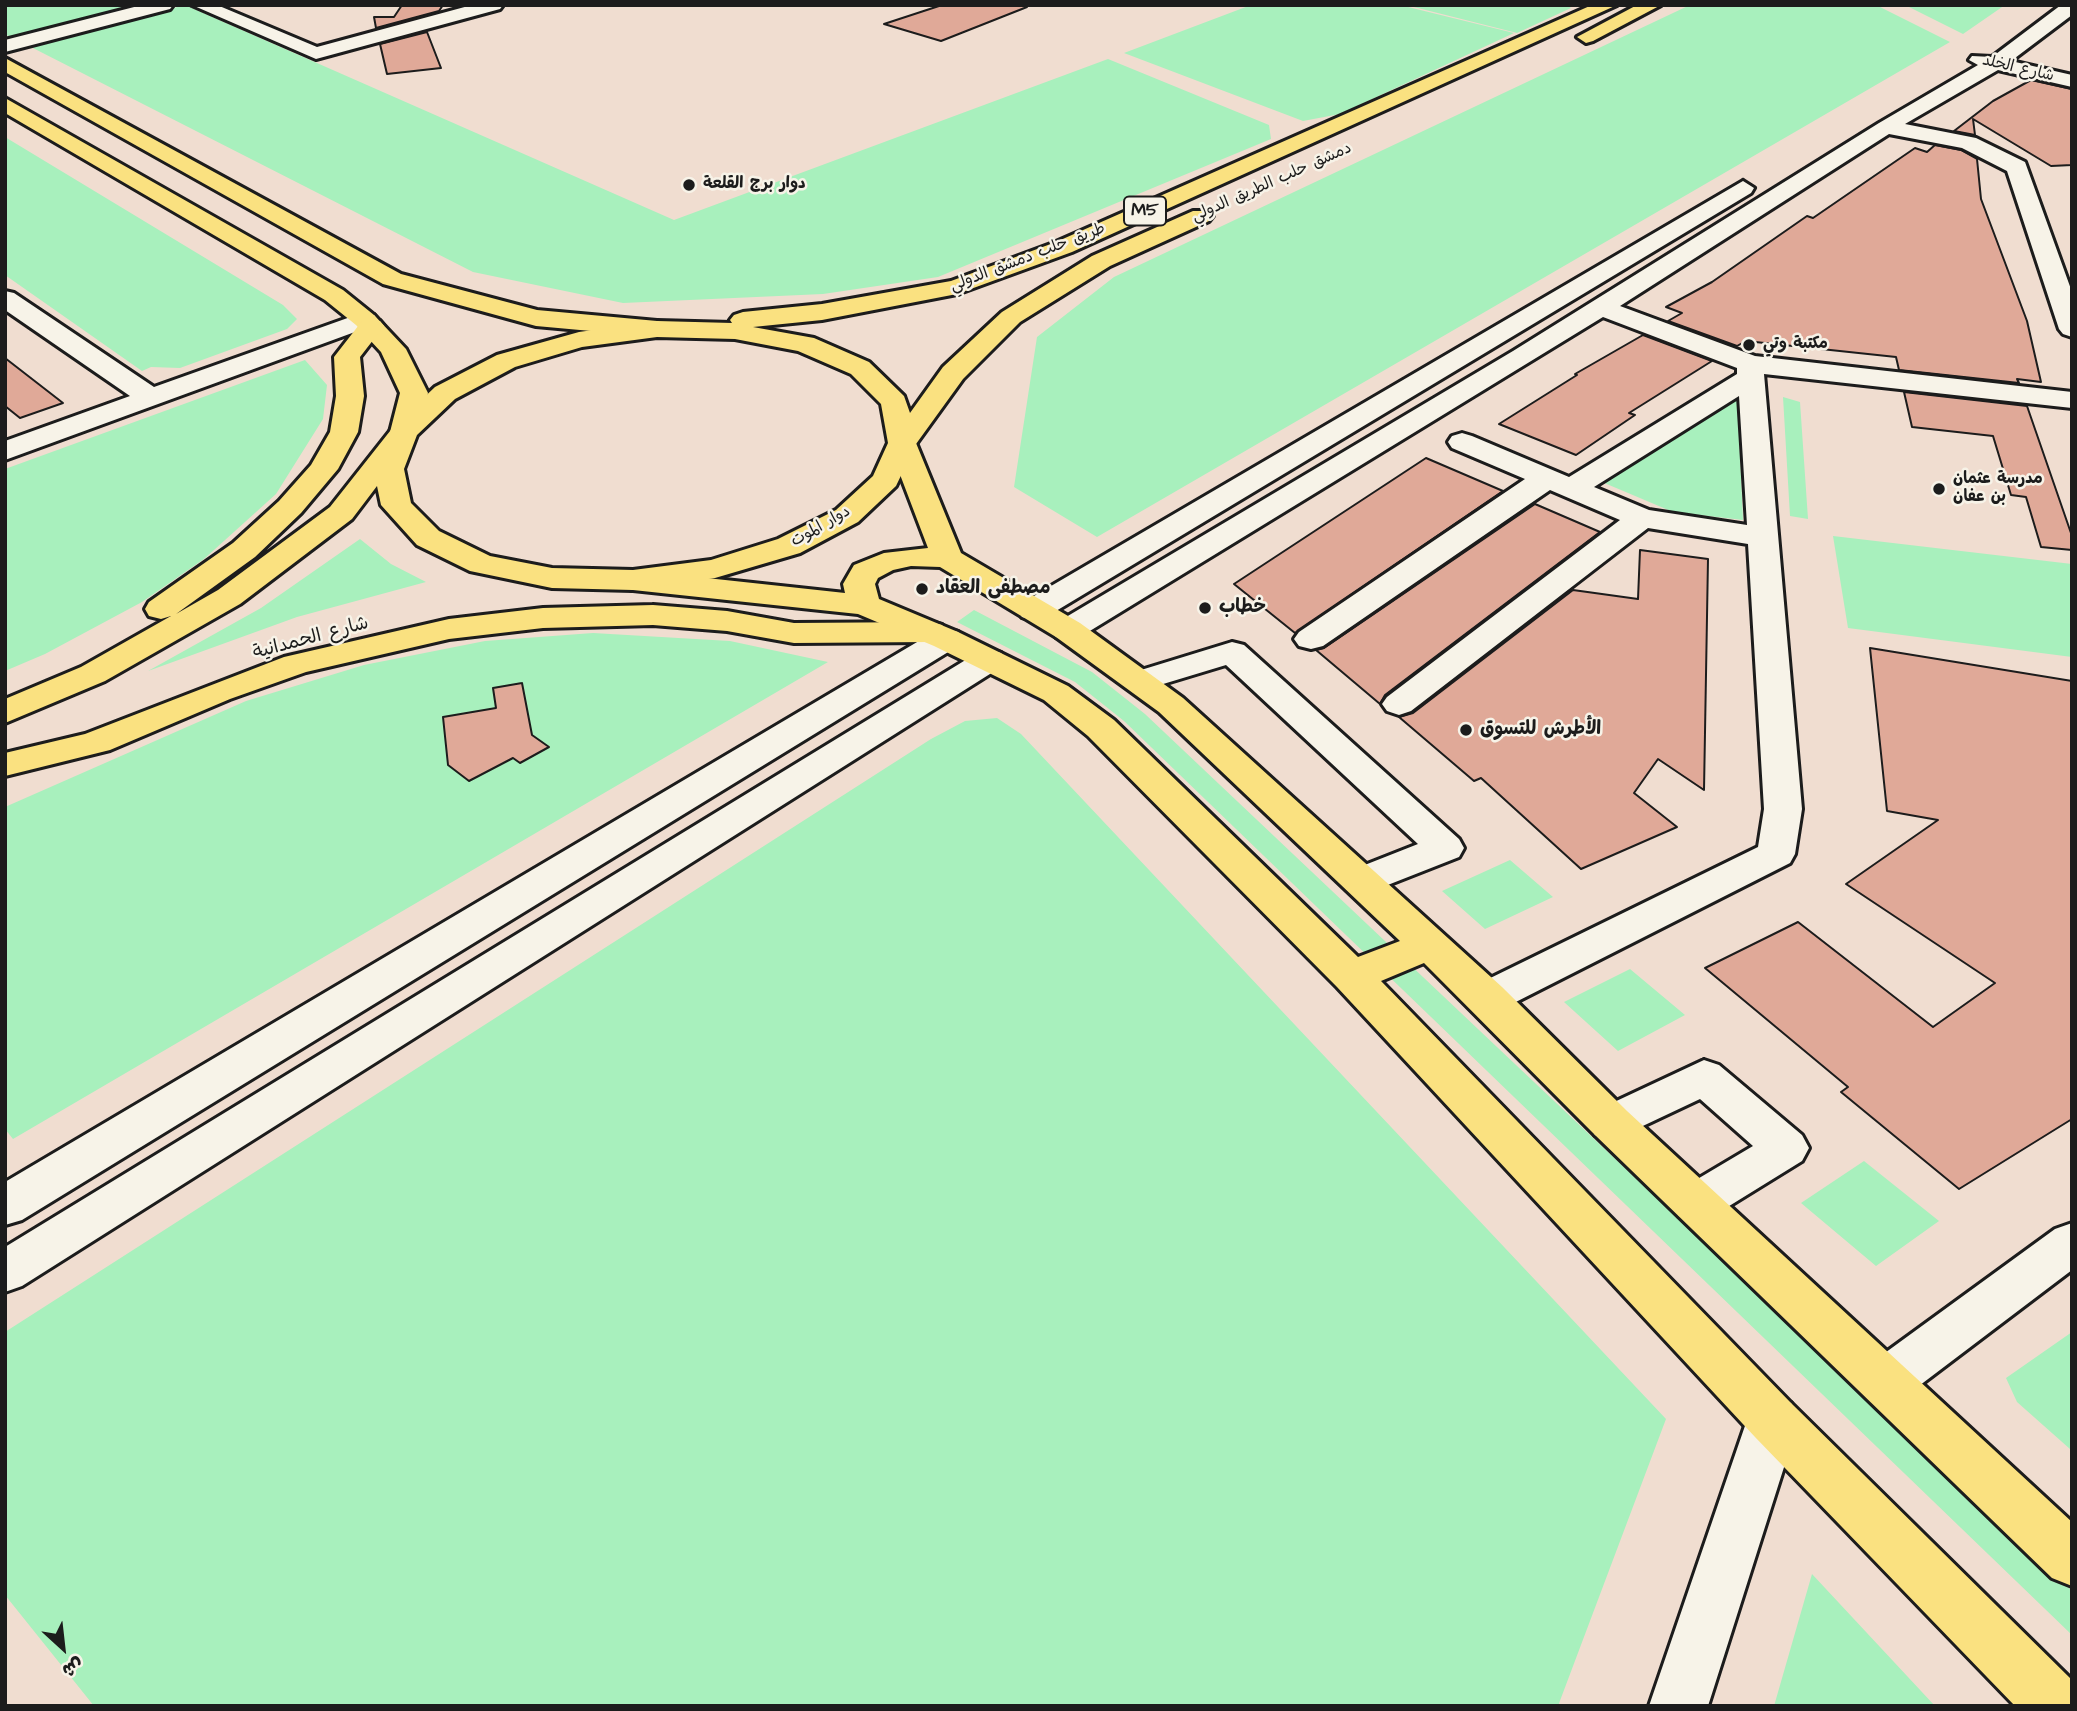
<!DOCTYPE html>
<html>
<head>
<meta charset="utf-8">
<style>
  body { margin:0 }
  #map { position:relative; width:2077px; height:1711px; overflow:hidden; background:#f0ddd0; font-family:"Architects Daughter","Playpen Sans Arabic",sans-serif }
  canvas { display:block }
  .frame { position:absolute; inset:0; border:7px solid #1c1c1c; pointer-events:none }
  .north { position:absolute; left:28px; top:1613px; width:70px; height:70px; -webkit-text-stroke:5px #f7f3e8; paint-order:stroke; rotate:153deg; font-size:19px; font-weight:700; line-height:28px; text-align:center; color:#1c1c1c }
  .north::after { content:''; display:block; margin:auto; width:24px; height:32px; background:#1c1c1c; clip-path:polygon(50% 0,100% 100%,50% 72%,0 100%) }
</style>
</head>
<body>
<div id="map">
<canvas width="2077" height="1711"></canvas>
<div class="frame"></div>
<div class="north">ش</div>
</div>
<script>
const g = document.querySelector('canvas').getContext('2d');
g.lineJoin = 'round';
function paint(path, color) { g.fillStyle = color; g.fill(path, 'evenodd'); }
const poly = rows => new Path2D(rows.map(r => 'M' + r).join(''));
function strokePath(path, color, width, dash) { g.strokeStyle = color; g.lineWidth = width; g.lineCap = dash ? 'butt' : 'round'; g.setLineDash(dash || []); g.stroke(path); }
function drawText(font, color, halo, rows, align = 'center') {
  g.font = font + ' "Architects Daughter","Playpen Sans Arabic",sans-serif'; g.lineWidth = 5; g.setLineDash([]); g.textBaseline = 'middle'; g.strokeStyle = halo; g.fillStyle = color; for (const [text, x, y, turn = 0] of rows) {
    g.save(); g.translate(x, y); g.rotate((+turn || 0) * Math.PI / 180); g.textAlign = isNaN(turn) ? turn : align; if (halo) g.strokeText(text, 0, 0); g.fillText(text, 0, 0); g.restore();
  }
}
paint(poly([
  [5,5,146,5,12,38,5,34],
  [185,5,674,220,1108,59,1269,125,1271,139,938,277,823,294,623,303,473,272,29,46],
  [1251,5,1400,5,1514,33,1340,114,1303,121,1124,53],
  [1406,5,1567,5,1571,8,1517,33],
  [1690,5,1876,5,1950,42,1097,537,1014,487,1037,337,1114,277],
  [1905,5,2005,5,1963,34],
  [5,137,283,305,297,319,287,329,180,368,151,367,142,371,5,275],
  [305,360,327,385,323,419,276,494,204,559,142,602,45,654,5,671,5,469],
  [1737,390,1743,520,1673,512,1602,482],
  [1783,397,1800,402,1808,519,1790,516],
  [1833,536,2072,564,2072,657,1848,628],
  [360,539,391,564,426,582,297,617,148,671,261,608],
  [974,610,1092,672,1145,714,2072,1591,2072,1635,1124,721,1075,682,957,622],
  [593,633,730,641,828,662,13,1139,5,1129,5,807,246,701,364,665,485,641],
  [997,718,1021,734,1666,1419,1558,1706,94,1706,5,1595,5,1332,931,739,965,721],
  [1510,860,1553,897,1485,929,1442,891],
  [1630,969,1685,1015,1618,1051,1564,1002],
  [1864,1161,1939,1221,1876,1266,1801,1203],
  [2072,1332,2072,1448,2070,1449,2017,1402,2006,1378],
  [1812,1574,1935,1706,1774,1706]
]), '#a8f0bd');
const building = poly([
  [402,5,443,5,439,11,376,28,374,17,394,17,402,5],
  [942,5,1027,5,1027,7,941,41,884,24,942,5],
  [427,32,441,68,387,74,380,44,427,32],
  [2031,80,2072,89,2072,165,2051,166,1973,119,1975,135,1954,131,1993,101,2031,80],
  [1935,145,1961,150,1977,159,1981,199,2027,321,2041,382,2017,379,2019,383,1899,370,1896,357,1746,341,1737,346,1668,321,1682,313,1666,307,1712,282,1807,216,1813,218,1915,148,1927,152,1935,145],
  [1643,335,1712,361,1629,413,1635,415,1576,455,1499,424,1577,375,1575,374,1643,335],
  [5,358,63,403,20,418,5,406,5,358],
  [1904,392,2027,406,2072,536,2072,550,2041,547,2026,497,2011,495,1993,436,1912,427,1904,392],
  [1426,458,1503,491,1295,633,1234,584,1426,458],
  [1535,504,1600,532,1385,695,1380,704,1316,650,1324,648,1535,504],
  [1640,550,1708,559,1704,790,1658,759,1634,793,1677,827,1581,869,1481,778,1474,781,1399,717,1413,713,1573,590,1638,599,1640,550],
  [1870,648,2072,681,2072,1119,1959,1189,1841,1092,1848,1087,1705,968,1798,922,1933,1027,1995,983,1846,884,1938,820,1887,811,1870,648],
  [522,683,532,735,549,747,520,763,513,758,469,781,448,765,443,717,496,708,493,688,522,683]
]);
paint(building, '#e0a998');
strokePath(building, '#1c1c1c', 2);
const minor = poly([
  [142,5,173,5,170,9,5,52,5,40,142,5],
  [192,5,217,5,317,47,472,5,503,5,500,9,316,59,192,5],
  [2061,5,2072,5,2072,15,2011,61,2072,75,2072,87,1998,70,1905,124,1976,138,2025,162,2072,292,2072,337,2063,334,2059,329,2007,171,1962,148,1889,134,1620,306,1755,356,2072,392,2072,408,1764,374,1802,809,1795,854,1790,863,1502,1009,1487,1013,1472,1009,1466,998,1472,987,1758,847,1764,809,1748,544,1648,528,1411,711,1399,715,1387,711,1382,704,1387,697,1620,520,1550,490,1323,646,1311,649,1299,646,1294,639,1299,632,1525,479,1452,448,1448,442,1452,436,1462,433,1472,436,1569,477,1737,374,1737,368,1603,317,1080,637,1068,640,1056,637,1051,630,1056,623,1513,351,1879,123,1978,65,1969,60,1972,56,1992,57,2061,5],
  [1739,396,1747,525,1649,510,1594,487,1739,396],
  [1743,181,1754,188,1751,193,1046,617,1034,620,1022,617,1018,610,1022,603,1743,181],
  [5,291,14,293,154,387,356,315,374,315,378,320,374,325,5,460,5,441,130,396,5,310,5,291],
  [946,629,958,632,963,639,958,646,22,1220,5,1225,5,1182,934,632,946,629],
  [1232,642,1244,645,1459,839,1464,848,1459,857,1375,890,1361,894,1347,890,1341,881,1347,872,1418,844,1226,665,1140,691,1128,688,1123,681,1128,674,1232,642],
  [989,650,1001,653,1006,660,1001,667,22,1286,5,1292,5,1247,977,653,989,650],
  [1704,1060,1719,1065,1802,1135,1809,1148,1802,1161,1713,1216,1696,1222,1679,1216,1673,1203,1679,1190,1753,1146,1700,1099,1611,1141,1595,1135,1589,1123,1595,1111,1704,1060],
  [2072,1223,2072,1270,1903,1398,1885,1405,1867,1398,1859,1382,1867,1366,2055,1229,2072,1223],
  [1773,1396,1791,1403,1799,1420,1708,1706,1649,1706,1747,1420,1755,1403,1773,1396]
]);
const major = poly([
  [5,58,401,274,537,310,657,321,666,324,670,329,666,334,657,337,536,326,383,284,5,72,5,58],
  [5,98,343,290,374,315,406,349,428,393,414,438,404,440,394,438,390,432,400,393,381,352,356,325,325,300,5,113,5,98],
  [902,434,912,437,916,443,961,553,1080,623,1183,698,1502,987,1627,1111,2072,1522,2072,1586,2052,1578,1595,1135,1424,963,1381,981,1791,1403,2072,1680,2072,1706,2015,1706,1755,1437,1337,987,1088,736,1044,700,934,646,858,614,633,590,622,587,617,580,622,573,633,570,845,593,843,584,854,565,884,553,928,548,888,443,892,437,902,434],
  [911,566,940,567,1056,637,1159,712,1400,941,1358,957,1114,720,1068,686,958,632,879,599,875,584,878,578,893,570,911,566]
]);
const highway = poly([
  [1592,5,1617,5,1072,252,957,294,822,320,753,327,814,338,869,362,904,396,910,413,943,367,1002,312,1092,256,1193,211,1209,211,1213,216,1209,221,1110,266,1020,322,963,379,916,444,896,486,858,522,800,553,715,578,633,590,552,588,470,571,417,545,381,505,377,486,352,519,240,604,105,681,5,723,5,699,81,667,171,616,161,619,149,616,145,609,149,602,233,543,279,501,311,465,330,432,336,396,334,357,362,321,380,321,384,326,360,357,364,396,358,432,338,469,301,513,255,557,176,614,218,590,330,507,394,426,435,387,497,355,579,332,657,321,732,323,730,320,734,315,743,312,822,304,951,281,1056,242,1592,5],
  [657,337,735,339,798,351,851,374,881,404,888,443,873,476,836,510,778,539,711,560,633,570,552,568,490,556,439,531,411,503,404,469,417,435,455,399,515,367,582,347,657,337],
  [1637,5,1661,5,1593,41,1586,43,1577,37,1637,5],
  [653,605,727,611,794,623,930,622,942,625,947,632,942,639,930,642,794,643,727,631,653,625,543,628,449,639,306,672,230,699,110,750,5,776,5,753,85,734,284,657,449,619,543,608,653,605]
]);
strokePath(minor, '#1c1c1c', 6);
strokePath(major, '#1c1c1c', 6);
strokePath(highway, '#1c1c1c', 6);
paint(minor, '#f7f3e8');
paint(major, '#fae180');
paint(highway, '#fae180');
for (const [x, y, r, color] of [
  [689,185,7,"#1c1c1c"],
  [1749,345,7,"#1c1c1c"],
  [1939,489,7,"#1c1c1c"],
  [922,589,7,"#1c1c1c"],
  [1205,608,7,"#1c1c1c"],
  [1466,730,7,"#1c1c1c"]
]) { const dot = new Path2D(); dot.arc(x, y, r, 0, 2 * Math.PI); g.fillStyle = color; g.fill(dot); strokePath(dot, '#f7f3e8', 2.5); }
drawText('16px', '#1c1c1c', '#f7f3e8', [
  ["شارع الخلد",2018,69,13],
  ["دمشق حلب الطريق الدولي",1272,183,-24],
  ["طريق حلب دمشق الدولي",1028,258,-21],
  ["دوار الموت",821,527,-30]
]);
drawText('bold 16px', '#1c1c1c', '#f7f3e8', [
  ["دوار برج القلعة",703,185],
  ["مكتبة وتي",1763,345],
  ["مدرسة عثمان",1953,480],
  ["بن عفان",1953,498]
], 'left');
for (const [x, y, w] of [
  [1145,211,42]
]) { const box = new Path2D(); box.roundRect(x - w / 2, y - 14.5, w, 29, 5); g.fillStyle = '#f7f3e8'; g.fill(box); strokePath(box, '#1c1c1c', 2); }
drawText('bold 18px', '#1c1c1c', null, [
  ["M5",1145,211]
]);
drawText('bold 19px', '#1c1c1c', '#f7f3e8', [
  ["مصطفى العقاد",936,589],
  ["خطاب",1219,608],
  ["الأطرش للتسوق",1480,730]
], 'left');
drawText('19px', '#1c1c1c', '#f7f3e8', [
  ["شارع الحمدانية",311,639,-15]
]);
</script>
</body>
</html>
